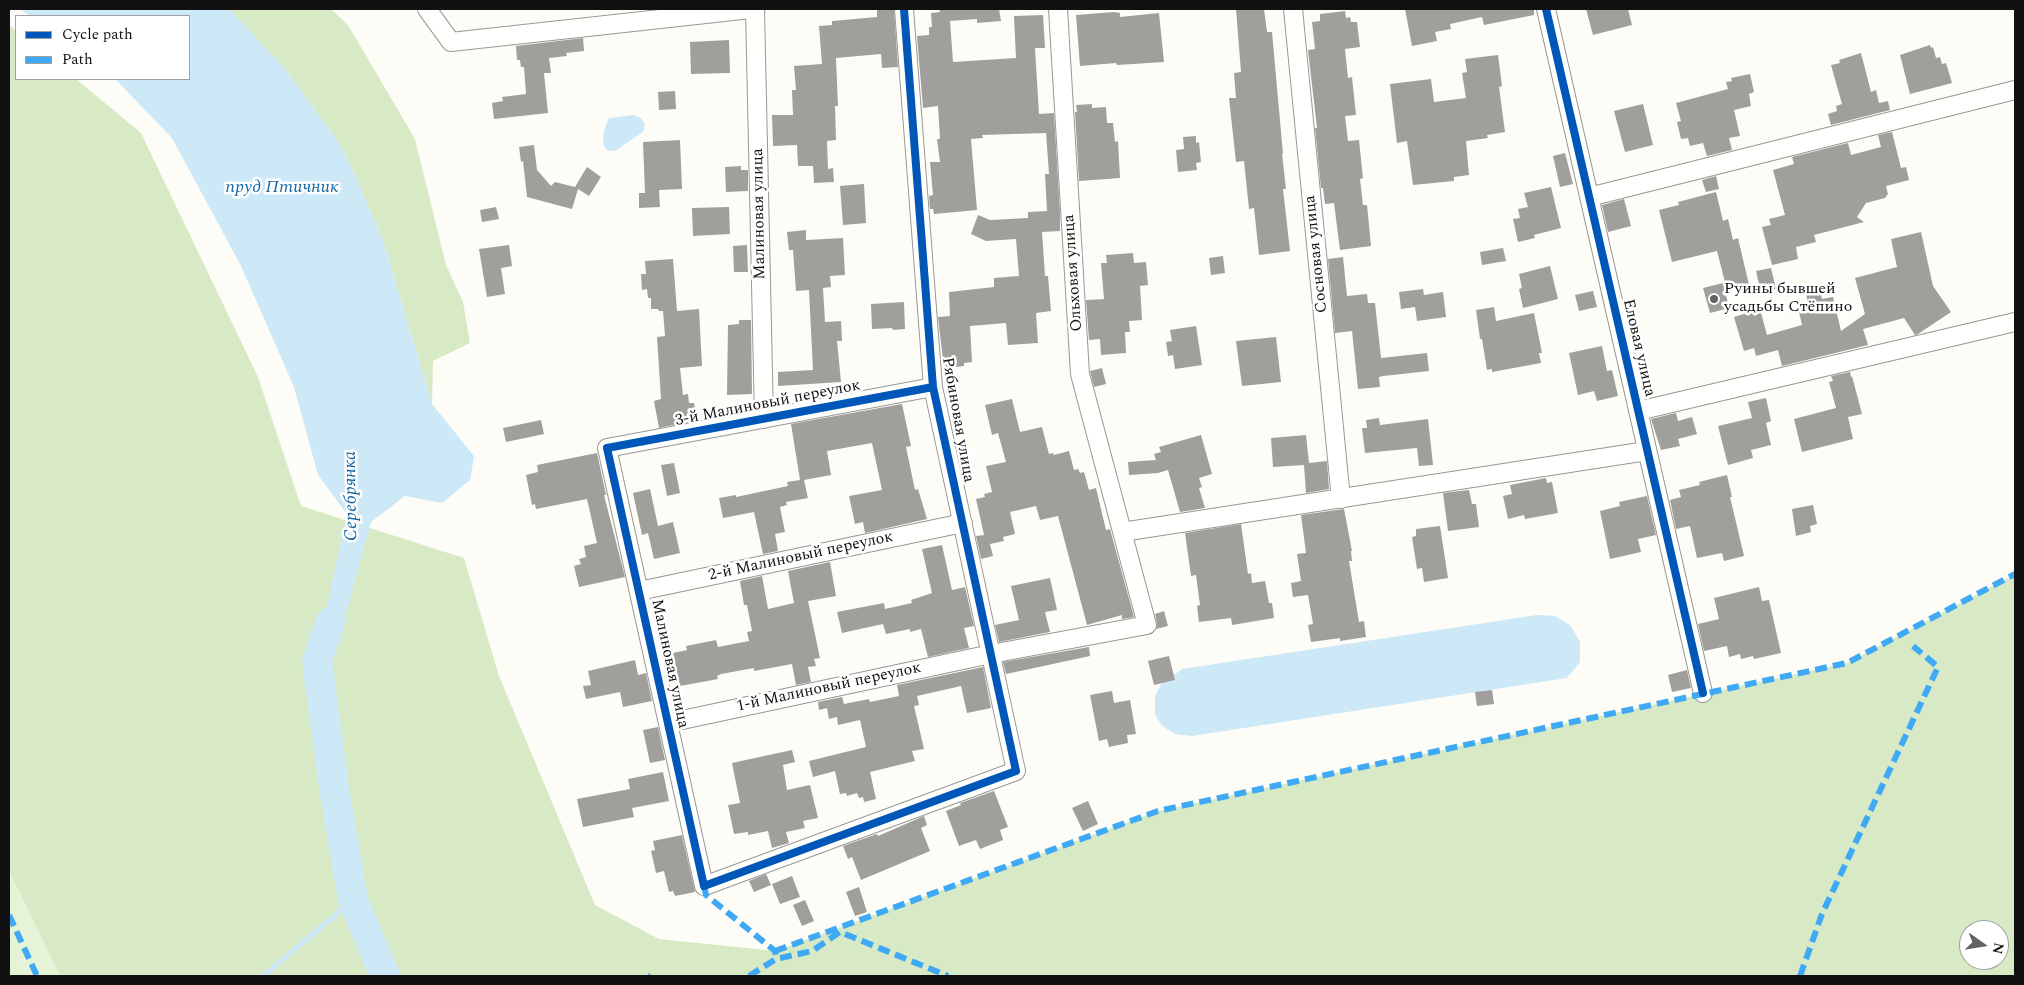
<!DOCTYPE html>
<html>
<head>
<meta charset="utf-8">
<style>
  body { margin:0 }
  #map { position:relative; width:2024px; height:985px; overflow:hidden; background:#fdfcf7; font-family:Spectral,serif }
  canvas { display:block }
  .frame { position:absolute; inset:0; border:10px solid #111; pointer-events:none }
  .legend { position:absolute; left:15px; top:15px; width:175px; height:65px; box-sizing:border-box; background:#fff; border:1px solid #a0a0a0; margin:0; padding:6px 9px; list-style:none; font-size:15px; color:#111 }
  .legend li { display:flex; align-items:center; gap:10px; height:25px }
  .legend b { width:25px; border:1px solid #a0a0a0 }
  .north { position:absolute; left:1959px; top:920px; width:50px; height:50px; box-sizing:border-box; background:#fff; border:1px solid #a0a0a0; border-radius:50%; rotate:103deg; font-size:14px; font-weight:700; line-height:20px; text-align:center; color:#111 }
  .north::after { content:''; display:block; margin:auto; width:18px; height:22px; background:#646362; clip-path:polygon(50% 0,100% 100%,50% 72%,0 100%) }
</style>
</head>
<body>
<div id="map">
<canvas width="2024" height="985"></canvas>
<div class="frame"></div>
<ul class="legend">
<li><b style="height:6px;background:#0057b8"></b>Cycle path</li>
<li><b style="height:6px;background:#3fa9f5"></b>Path</li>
</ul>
<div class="north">N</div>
</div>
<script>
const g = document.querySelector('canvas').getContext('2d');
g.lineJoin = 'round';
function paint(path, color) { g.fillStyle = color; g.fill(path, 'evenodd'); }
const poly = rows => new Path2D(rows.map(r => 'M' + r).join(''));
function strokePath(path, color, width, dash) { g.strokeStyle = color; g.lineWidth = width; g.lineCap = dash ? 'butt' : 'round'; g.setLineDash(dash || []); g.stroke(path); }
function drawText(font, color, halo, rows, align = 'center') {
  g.font = font + ' Spectral,serif'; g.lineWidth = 5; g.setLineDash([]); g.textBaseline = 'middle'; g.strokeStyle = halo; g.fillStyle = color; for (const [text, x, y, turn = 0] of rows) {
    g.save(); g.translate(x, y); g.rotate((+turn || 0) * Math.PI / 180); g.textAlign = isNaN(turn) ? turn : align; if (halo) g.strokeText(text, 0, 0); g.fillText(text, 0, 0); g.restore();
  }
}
paint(poly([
  [9,871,60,976,9,976]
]), '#e7f3d7');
paint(poly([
  [229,9,331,9,348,25,415,139,446,265,463,302,470,343,433,361,432,404,382,237,343,149,286,70],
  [9,25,16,30,16,79,76,79,141,133,258,377,301,506,464,558,499,676,595,905,659,939,775,951,1158,811,1847,663,2015,574,2015,976,60,976,9,871],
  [1969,930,1999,930,1999,960,1969,960]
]), '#d8eac5');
paint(poly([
  [20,9,229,9,286,70,343,149,382,237,432,404,474,456,470,480,442,503,405,496,371,522,344,621,317,661,324,619,347,514,318,475,294,387,241,266,172,138,115,79,189,79,189,16,30,16],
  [634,115,641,118,645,125,643,132,615,151,607,150,603,144,604,130,609,118],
  [1537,615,1555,616,1570,625,1580,642,1580,662,1567,678,1192,736,1175,734,1162,726,1155,714,1155,696,1162,683,1175,680,1174,675,1182,669]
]), '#cde8f7');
strokePath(poly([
  [263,976,353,900]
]), '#cde8f7', 5);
strokePath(poly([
  [330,623,317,661,334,788,353,900,385,976]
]), '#cde8f7', 30);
paint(poly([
  [877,9,894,9,898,67,882,68,881,54,836,58,838,106,835,106,836,140,827,141,828,169,833,168,834,182,814,183,813,166,798,166,797,145,773,146,772,115,793,115,792,90,796,90,794,66,822,64,819,26,832,25,832,21,877,17],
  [939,9,999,9,1001,21,977,23,977,19,950,21,953,62,1016,58,1014,16,1043,15,1045,48,1035,48,1039,114,1054,113,1060,212,1060,231,1042,232,1045,276,1048,276,1051,311,1036,313,1038,343,1008,345,1006,323,970,326,972,362,964,363,964,366,944,368,938,317,950,316,949,292,994,287,994,278,1019,276,1016,239,986,241,971,234,978,215,990,220,1028,218,1028,212,1047,211,1045,174,1049,174,1046,133,982,135,983,138,971,139,977,210,934,214,933,209,930,209,929,196,933,195,930,162,940,162,937,139,940,139,938,106,923,108,917,36,929,35,929,27,932,27,931,13,940,12],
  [1236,9,1264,9,1267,32,1272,32,1283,154,1282,154,1286,189,1283,189,1290,251,1259,255,1254,208,1249,209,1244,161,1236,162,1229,98,1236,98,1234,73,1241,72],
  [1405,9,1534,9,1534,15,1484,25,1482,17,1450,24,1451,29,1435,32,1437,41,1412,46],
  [1586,9,1628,9,1632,25,1593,35],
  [1345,11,1346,18,1350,17,1351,22,1357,22,1360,47,1345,49,1348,78,1352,77,1356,115,1345,116,1348,141,1359,140,1363,178,1360,179,1363,205,1367,205,1371,246,1340,250,1334,203,1325,204,1323,188,1321,188,1315,128,1317,128,1308,50,1315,49,1312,22,1320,21,1320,14],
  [1114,12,1120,13,1120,17,1159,13,1164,62,1117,65,1116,63,1080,66,1076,15],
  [583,38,584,51,566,53,567,56,549,58,551,73,544,73,548,113,494,119,492,103,503,101,502,97,526,94,524,67,521,67,520,60,517,60,516,46],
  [729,40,730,73,691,74,690,42],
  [1930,45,1931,48,1933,47,1936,58,1940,57,1942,64,1946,63,1952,83,1910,94,1900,55],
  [1861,53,1871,92,1876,90,1879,103,1888,101,1890,110,1831,125,1828,114,1837,111,1836,106,1842,104,1831,65,1840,63,1839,60],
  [1498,55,1502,86,1499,87,1505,132,1487,135,1488,138,1466,141,1469,175,1454,177,1454,181,1413,185,1407,141,1397,143,1390,84,1431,79,1434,102,1466,98,1462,73,1467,72,1465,59],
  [1750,74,1754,92,1749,94,1751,106,1734,110,1740,136,1729,138,1732,150,1707,156,1703,143,1690,146,1688,138,1681,139,1677,122,1681,121,1676,103,1728,89,1726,82,1732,81,1731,78],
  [675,91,676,109,659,110,658,92],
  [1092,104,1092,108,1106,107,1107,123,1113,123,1115,142,1118,141,1120,178,1079,181,1075,112,1077,112,1076,105],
  [1643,104,1653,145,1625,152,1614,111],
  [1892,132,1901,168,1906,167,1909,180,1886,186,1888,194,1885,198,1866,203,1857,217,1864,222,1814,235,1816,242,1796,247,1798,259,1772,265,1762,227,1771,225,1769,219,1785,215,1773,170,1794,164,1792,157,1848,143,1851,155,1881,147,1878,135],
  [1196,136,1196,143,1199,142,1201,162,1196,163,1197,170,1178,172,1176,150,1184,149,1183,137],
  [680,140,682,189,659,190,660,207,639,208,639,193,645,193,643,142],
  [534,145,537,170,551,186,555,182,575,187,587,167,601,177,589,196,578,189,572,209,527,197,523,161,521,162,519,147],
  [1565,153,1573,184,1560,187,1553,156],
  [741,166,741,170,748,170,748,191,726,192,725,167],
  [1716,176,1719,189,1706,192,1702,180],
  [864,184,866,223,843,225,840,186],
  [1551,187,1561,228,1534,235,1535,238,1518,242,1513,219,1520,218,1518,209,1528,207,1524,193],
  [1716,192,1723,221,1728,219,1733,240,1738,238,1749,285,1727,290,1717,251,1672,262,1659,210,1679,205,1678,202],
  [1624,199,1631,226,1608,232,1602,205],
  [496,207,499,219,482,222,480,210],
  [729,207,730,234,693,236,692,208],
  [806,230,806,240,843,238,845,275,830,276,831,287,823,288,825,322,841,321,842,341,837,341,841,382,778,386,778,372,813,370,809,290,796,291,793,250,789,250,787,232],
  [1921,232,1933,286,1951,312,1918,334,1915,335,1904,318,1863,329,1868,345,1782,366,1778,350,1756,356,1754,348,1744,351,1734,317,1760,309,1767,335,1802,325,1798,307,1808,304,1806,293,1820,290,1822,299,1833,297,1841,331,1865,314,1855,278,1897,267,1891,239],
  [509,245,512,266,501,268,505,294,487,297,479,249],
  [747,245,748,272,734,272,733,246],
  [1503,248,1506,261,1482,265,1480,252],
  [1133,253,1134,263,1146,262,1148,285,1140,286,1142,320,1129,321,1130,332,1125,332,1126,353,1101,355,1100,339,1089,340,1086,300,1104,299,1101,263,1107,263,1106,255],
  [1223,256,1225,273,1211,275,1209,258],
  [1343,257,1347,296,1367,294,1368,303,1375,303,1381,358,1427,353,1429,371,1383,376,1379,377,1380,387,1358,389,1352,331,1335,333,1328,259],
  [673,259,677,311,699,309,702,366,680,368,683,395,688,394,689,403,694,403,697,420,659,428,654,401,661,399,657,337,665,336,663,311,659,311,658,309,651,309,651,298,648,298,647,289,642,290,641,274,646,274,645,261],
  [1550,266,1558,299,1523,308,1519,289,1522,288,1519,274],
  [1771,268,1776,289,1761,293,1756,271],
  [1723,283,1729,308,1710,313,1703,288],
  [1423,289,1424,295,1443,292,1446,317,1417,321,1415,307,1401,309,1399,292],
  [1593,291,1597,307,1579,311,1575,295],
  [904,302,905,329,893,330,892,328,872,329,871,304],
  [1494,307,1496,321,1534,313,1542,353,1539,353,1541,363,1492,372,1492,369,1487,370,1482,339,1480,339,1476,310],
  [739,320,751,320,752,394,727,395,728,325,739,324],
  [1196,326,1202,365,1175,369,1173,355,1168,356,1166,342,1172,341,1170,330],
  [1276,337,1281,382,1242,386,1236,341],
  [1602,346,1607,371,1612,370,1618,396,1597,401,1594,391,1578,395,1569,353],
  [1102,368,1106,384,1094,387,1090,371],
  [1850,372,1851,377,1852,376,1862,414,1848,417,1853,439,1802,452,1794,419,1836,408,1829,382,1833,381,1831,376],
  [1766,398,1771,421,1766,423,1771,445,1751,450,1753,458,1728,465,1718,426,1752,418,1748,402],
  [1012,399,1020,432,1042,427,1049,454,1053,453,1054,455,1069,451,1074,470,1078,469,1080,473,1084,472,1089,490,1096,488,1106,530,1110,529,1134,617,1122,619,1122,615,1087,625,1058,516,1040,520,1036,506,1010,512,1015,534,1003,537,1004,541,990,544,993,556,981,559,976,536,984,535,976,499,985,497,984,494,992,492,986,466,1006,462,998,433,992,435,985,405],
  [902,404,911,446,906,447,915,490,918,489,927,519,865,533,863,522,855,524,849,496,882,490,872,443,827,451,831,475,804,480,808,498,786,502,787,505,780,507,785,532,775,534,778,551,763,554,754,512,723,518,719,498,736,495,736,497,788,486,787,482,800,480,791,424],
  [1676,413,1678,421,1692,417,1697,434,1678,439,1680,446,1661,450,1651,419],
  [1379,418,1380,425,1428,419,1433,465,1419,466,1417,448,1365,453,1362,428,1367,428,1366,420],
  [541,420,544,434,506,442,503,428],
  [1201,435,1212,474,1199,478,1202,487,1199,488,1205,508,1180,512,1168,470,1158,473,1129,475,1128,462,1156,460,1154,454,1161,452,1159,447],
  [1306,435,1309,463,1327,461,1329,489,1306,493,1304,465,1273,467,1271,438],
  [597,453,606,495,604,495,625,577,579,587,574,566,581,564,579,559,586,557,584,546,597,543,587,499,536,509,535,504,532,505,526,475,538,472,537,465],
  [674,463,680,493,667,496,661,465],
  [1727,475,1732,497,1730,497,1744,556,1724,561,1722,553,1697,558,1690,526,1676,529,1670,500,1681,497,1679,490,1700,485,1699,482],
  [1546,478,1547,483,1552,482,1558,513,1525,519,1524,515,1508,519,1503,496,1512,494,1510,485],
  [650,489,658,526,673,522,680,553,654,559,648,533,642,535,633,493],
  [1469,490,1472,504,1476,504,1479,527,1448,531,1443,493],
  [1647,496,1656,535,1638,539,1641,552,1610,559,1600,511,1620,506,1619,502],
  [1813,505,1817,524,1810,526,1811,532,1796,536,1792,509],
  [1344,509,1352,551,1351,551,1352,561,1349,561,1359,622,1364,621,1366,637,1340,641,1340,638,1311,642,1308,625,1313,624,1308,595,1293,597,1291,583,1301,581,1297,554,1306,553,1301,515],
  [1241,524,1248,574,1251,573,1252,583,1265,581,1269,603,1272,603,1274,618,1232,625,1231,618,1199,622,1197,606,1200,605,1196,575,1191,576,1185,533],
  [1440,526,1448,578,1424,582,1422,568,1417,569,1412,537,1416,536,1416,529],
  [942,545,952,590,965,587,974,626,964,628,969,648,928,657,921,629,910,632,910,629,886,634,883,624,842,633,837,612,884,603,885,609,912,603,911,600,932,593,922,549],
  [830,562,836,596,808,601,820,658,814,659,816,666,808,667,811,682,796,685,792,664,754,671,754,668,721,674,717,676,718,679,680,686,673,653,687,650,686,646,716,640,718,647,749,641,747,632,752,631,747,605,744,605,740,581,762,576,768,609,794,603,788,571],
  [1050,578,1057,610,1045,612,1050,632,999,642,995,625,1019,620,1011,586],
  [1759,587,1762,601,1769,600,1781,653,1754,659,1753,656,1741,659,1740,654,1729,657,1727,646,1704,651,1698,624,1719,619,1714,598],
  [1164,611,1168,626,1156,629,1157,623,1155,614],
  [1089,647,1090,656,1006,674,1003,662],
  [1169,656,1175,680,1154,685,1148,661],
  [635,660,638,675,646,673,652,701,623,707,620,692,586,699,583,686,591,685,588,671],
  [983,667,991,708,967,713,961,686,917,696,919,705,914,706,924,749,912,751,915,761,870,772,876,799,864,802,863,797,859,798,857,793,847,796,846,793,840,794,835,771,813,777,809,761,866,747,860,720,838,725,837,717,829,719,827,708,819,710,818,702,842,697,844,704,869,699,870,702,899,696,897,685],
  [1687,670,1691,688,1672,692,1668,675],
  [1492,690,1494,704,1477,706,1475,692],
  [1112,691,1114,703,1130,700,1136,734,1127,735,1128,743,1109,747,1107,739,1099,741,1090,695],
  [658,727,665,760,650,763,643,730],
  [792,750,795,762,783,765,787,790,810,785,818,818,803,821,805,828,786,832,789,843,772,848,768,831,748,835,748,832,734,834,728,805,740,803,732,763],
  [663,772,669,801,632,808,634,817,583,827,577,799,630,789,628,779],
  [994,791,1008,827,1000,830,1003,840,980,849,976,840,959,846,946,811,961,805,960,803],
  [1088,801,1098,824,1083,831,1072,808],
  [924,816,927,825,921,828,930,851,861,880,852,857,848,859,843,846,877,834,878,836],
  [682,835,695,892,675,896,673,891,669,892,664,871,656,873,651,851,655,850,653,841],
  [766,874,771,885,754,892,749,881],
  [792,876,800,897,780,904,772,884],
  [859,887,867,912,855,916,846,892],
  [805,900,814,921,802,926,793,905]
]), '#a19f9c');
const minor = poly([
  [427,9,451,42,751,9],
  [755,9,764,419],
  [904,9,933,387,1016,771,704,886,607,448,933,387],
  [1293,9,1341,499],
  [1546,9,1703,693],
  [1589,197,2015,90],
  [1638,411,2015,322],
  [1122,532,1647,451],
  [639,591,963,523],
  [668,723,991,654,1147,625,1080,374,1058,9]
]);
strokePath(minor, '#979795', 20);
strokePath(minor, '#fffffe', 18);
strokePath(poly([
  [704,886,706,895,775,951,776,957],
  [9,915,37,976],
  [775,951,1158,811,1847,663,2015,574],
  [650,976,651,975],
  [749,976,776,959,812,951,840,932,948,976],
  [1800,976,1822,914,1938,667,1913,646]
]), '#3fa9f5', 6, [12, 6]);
strokePath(poly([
  [904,9,933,387,1016,771,704,886,607,448,933,387],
  [1546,9,1703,693]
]), '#0057b8', 8);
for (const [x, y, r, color] of [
  [1714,299,5,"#646362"]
]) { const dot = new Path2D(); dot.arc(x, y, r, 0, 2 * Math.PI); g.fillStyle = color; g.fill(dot); strokePath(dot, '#fff', 2); }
drawText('16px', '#111', '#fff', [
  ["Малиновая улица",760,214,-91],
  ["Сосновая улица",1317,254,-96],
  ["Ольховая улица",1074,273,-94],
  ["Еловая улица",1638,348,77],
  ["3-й Малиновый переулок",768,404,-11],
  ["Рябиновая улица",957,420,80],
  ["2-й Малиновый переулок",801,557,-12],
  ["Малиновая улица",669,664,78],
  ["1-й Малиновый переулок",829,688,-12]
]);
drawText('16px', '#111', '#fff', [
  ["Руины бывшей",1724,290],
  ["усадьбы Стёпино",1724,308]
], 'left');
drawText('italic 18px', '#1768a6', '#fff', [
  ["пруд Птичник",282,188],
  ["Серебрянка",352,496,-91]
]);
</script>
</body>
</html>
